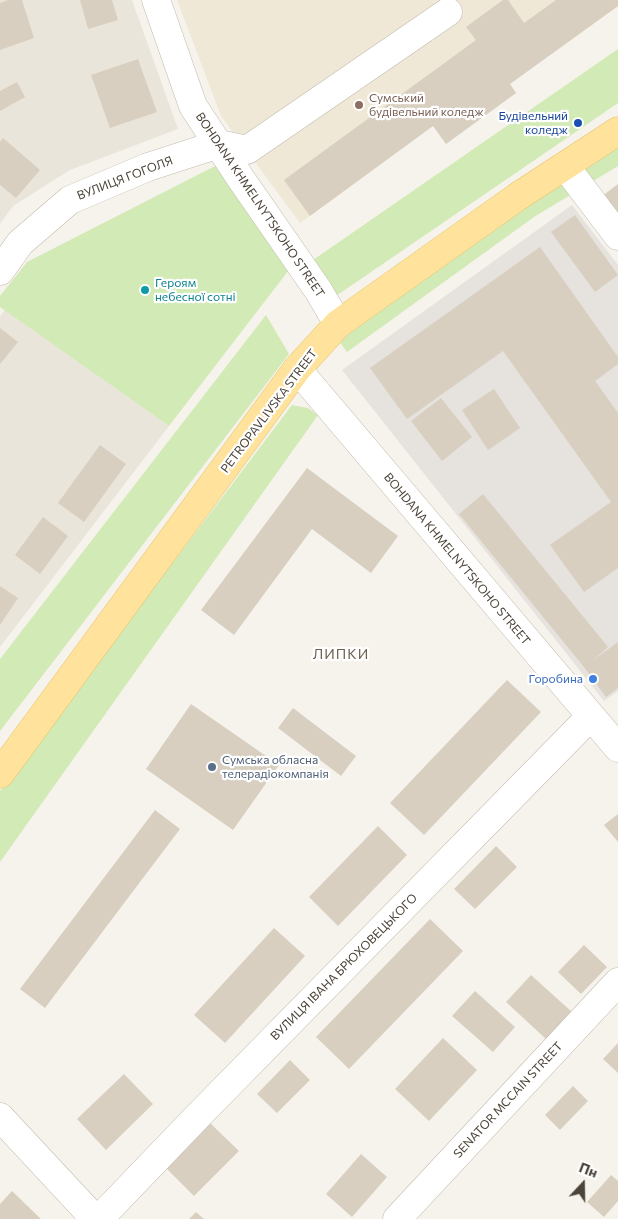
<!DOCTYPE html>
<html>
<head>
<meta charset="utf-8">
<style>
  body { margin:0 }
  #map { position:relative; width:618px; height:1219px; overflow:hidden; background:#f6f3ec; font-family:Commissioner,sans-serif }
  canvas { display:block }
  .north { position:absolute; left:558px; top:1159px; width:50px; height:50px; -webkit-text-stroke:4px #fff; paint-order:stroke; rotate:21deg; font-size:14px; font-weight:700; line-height:20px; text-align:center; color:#4b4439 }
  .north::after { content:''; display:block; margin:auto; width:18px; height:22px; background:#4b4439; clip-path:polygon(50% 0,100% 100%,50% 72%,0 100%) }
</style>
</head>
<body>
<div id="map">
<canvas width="618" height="1219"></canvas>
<div class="north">Пн</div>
</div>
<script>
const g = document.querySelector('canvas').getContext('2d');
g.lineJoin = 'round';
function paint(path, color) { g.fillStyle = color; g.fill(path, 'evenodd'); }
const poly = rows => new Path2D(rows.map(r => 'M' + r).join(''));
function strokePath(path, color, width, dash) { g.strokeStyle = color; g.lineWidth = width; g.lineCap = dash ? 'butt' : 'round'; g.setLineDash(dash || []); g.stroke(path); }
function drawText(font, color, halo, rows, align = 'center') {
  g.font = font + ' Commissioner,sans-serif'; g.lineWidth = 4.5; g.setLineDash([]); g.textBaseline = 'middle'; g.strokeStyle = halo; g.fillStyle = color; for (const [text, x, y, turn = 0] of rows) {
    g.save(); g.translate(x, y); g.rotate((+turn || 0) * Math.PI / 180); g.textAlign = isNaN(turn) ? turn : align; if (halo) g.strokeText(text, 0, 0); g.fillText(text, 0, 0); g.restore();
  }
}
paint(poly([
  [0,0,132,0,178,129,70,170,13,206,0,224],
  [5,310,169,426,0,647,0,316]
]), '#eae5da');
paint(poly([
  [572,205,618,265,618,691,604,701,342,370]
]), '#e6e2dd');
paint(poly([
  [177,0,618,0,618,6,510,84,516,93,446,144,433,126,300,223,221,116]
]), '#efe8d6');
paint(poly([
  [618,49,618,103,336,296,313,260],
  [618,144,618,166,534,217,347,352,336,337],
  [219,164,292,266,169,426,0,307,0,296,27,262],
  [266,315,289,354,0,731,0,659],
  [292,405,308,408,318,415,0,862,0,791]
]), '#d2eab5');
paint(poly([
  [8,0,22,0,34,38,0,50,0,3],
  [80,0,112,0,118,20,88,29],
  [503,0,508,0,524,23,556,0,618,0,618,6,510,84,516,93,446,144,433,126,310,216,284,180,476,40,466,27],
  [138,59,157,112,110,128,91,75],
  [17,82,25,97,0,111,0,91],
  [3,138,40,170,16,198,0,185,0,142],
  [618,184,618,219,601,197],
  [575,215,618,275,595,292,551,232],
  [540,247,618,357,618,364,595,381,618,413,618,568,584,592,550,545,611,502,503,351,407,419,370,368],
  [0,328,18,342,0,364],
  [494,389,520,428,488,450,462,410],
  [441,398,472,437,442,461,411,421],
  [100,445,126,464,84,522,58,503],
  [307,468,398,536,371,573,312,529,234,635,201,610],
  [483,494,608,647,592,661,618,642,618,688,606,697,584,667,459,514],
  [43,517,68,536,40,574,15,555],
  [0,586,18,598,0,625],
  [507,680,541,712,424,835,390,803],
  [191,704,279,765,233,830,146,769],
  [293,708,356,756,341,776,278,728],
  [155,810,180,829,45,1008,20,989],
  [618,814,618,842,604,825],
  [378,826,407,855,338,926,309,897],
  [496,846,517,867,475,909,454,889],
  [430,919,463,951,349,1069,316,1037],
  [274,928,305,956,225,1043,194,1015],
  [584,945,607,967,581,994,558,972],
  [531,975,572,1012,547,1040,506,1002],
  [475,991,515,1027,493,1052,452,1016],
  [443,1038,477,1070,429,1121,395,1089],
  [618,1043,618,1073,603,1059],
  [290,1060,310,1080,277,1113,257,1094],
  [124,1074,153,1104,106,1150,77,1119],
  [573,1086,588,1101,560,1130,545,1115],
  [210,1123,239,1151,194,1196,165,1167],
  [361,1154,387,1177,352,1217,326,1194],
  [611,1175,618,1181,618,1201,604,1217,587,1202],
  [12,1191,41,1219,0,1219,0,1204],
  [196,1212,204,1219,189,1219]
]), '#d8cfc1');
const minor = poly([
  [156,0,193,106,241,179,318,290,338,324],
  [565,166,618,236],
  [0,271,20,243,70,200,148,167,219,144,247,150,448,12],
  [297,369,618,748],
  [0,1117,95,1219],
  [99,1219,195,1119,591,716],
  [397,1219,618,982]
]);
const major = poly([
  [0,774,297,369,338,324,517,197,618,131]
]);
strokePath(minor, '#c2bbae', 29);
strokePath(major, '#e6c16a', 29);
strokePath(minor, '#fff', 28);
strokePath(major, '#ffe39c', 28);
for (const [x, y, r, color] of [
  [359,105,5,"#8d6e63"],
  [578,123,5,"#1a4fb4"],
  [145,290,5,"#0f9aa8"],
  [593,679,5,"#3f7fe0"],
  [212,767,5,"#5c6f8a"]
]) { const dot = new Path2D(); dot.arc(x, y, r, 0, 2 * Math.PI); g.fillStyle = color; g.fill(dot); strokePath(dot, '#fff', 2); }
drawText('12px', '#785e54', '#fff', [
  ["Сумський",369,98],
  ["будівельний коледж",369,112]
], 'left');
drawText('12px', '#164399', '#fff', [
  ["Будівельний",568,116],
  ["коледж",568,130]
], 'right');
drawText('12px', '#4b4439', '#fff', [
  ["ВУЛИЦЯ ГОГОЛЯ",125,178,-21],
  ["BOHDANA KHMELNYTSKOHO STREET",260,205,56],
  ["PETROPAVLIVSKA STREET",269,411,-53],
  ["BOHDANA KHMELNYTSKOHO STREET",457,559,50],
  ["ВУЛИЦЯ ІВАНА БРЮХОВЕЦЬКОГО",344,967,-45],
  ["SENATOR MCCAIN STREET",508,1100,-47]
]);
drawText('12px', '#0d838f', '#fff', [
  ["Героям",155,283],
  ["небесної сотні",155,297]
], 'left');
drawText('12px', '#366cbe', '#fff', [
  ["Горобина",583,679]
], 'right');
drawText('12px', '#4e5e75', '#fff', [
  ["Сумська обласна",222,760],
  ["телерадіокомпанія",222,774]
], 'left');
g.letterSpacing = '1px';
drawText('14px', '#6e6250', '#fff', [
  ["ЛИПКИ",341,654]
]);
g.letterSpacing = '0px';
</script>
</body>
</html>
